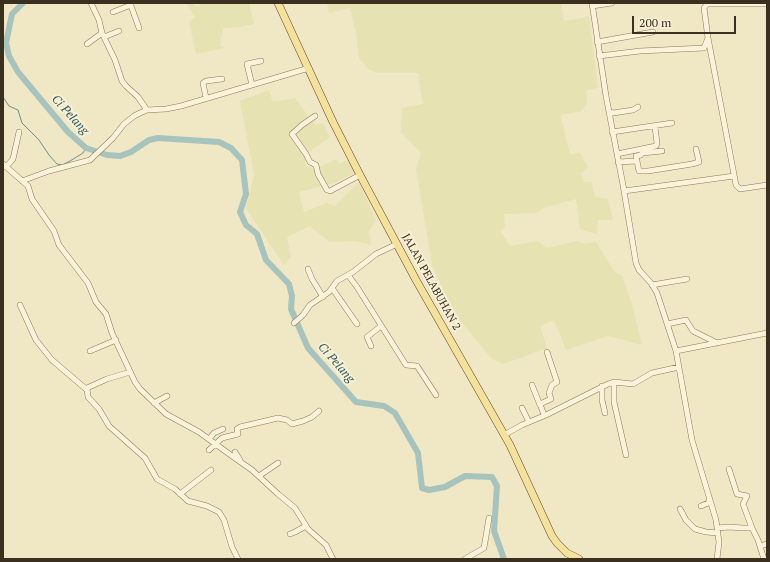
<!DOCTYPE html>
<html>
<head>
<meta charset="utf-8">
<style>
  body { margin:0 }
  #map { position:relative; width:770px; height:562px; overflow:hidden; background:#f0e7c5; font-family:"PT Serif",serif }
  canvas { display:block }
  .frame { position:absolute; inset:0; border:4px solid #3b2f1f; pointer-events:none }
  .scale { position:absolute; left:632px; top:16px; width:104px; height:18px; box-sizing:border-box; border:2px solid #3b2f1f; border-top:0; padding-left:5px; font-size:12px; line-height:14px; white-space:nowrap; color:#3b2f1f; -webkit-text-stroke:3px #f7f0d5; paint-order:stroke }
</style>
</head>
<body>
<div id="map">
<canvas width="770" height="562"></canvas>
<div class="frame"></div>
<div class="scale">200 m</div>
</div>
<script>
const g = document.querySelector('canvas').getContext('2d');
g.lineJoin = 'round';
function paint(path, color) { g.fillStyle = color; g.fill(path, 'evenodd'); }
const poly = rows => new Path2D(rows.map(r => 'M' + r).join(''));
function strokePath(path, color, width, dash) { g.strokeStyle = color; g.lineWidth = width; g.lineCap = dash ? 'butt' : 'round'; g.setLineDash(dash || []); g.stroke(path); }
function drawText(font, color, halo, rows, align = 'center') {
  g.font = font + ' "PT Serif",serif'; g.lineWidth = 4; g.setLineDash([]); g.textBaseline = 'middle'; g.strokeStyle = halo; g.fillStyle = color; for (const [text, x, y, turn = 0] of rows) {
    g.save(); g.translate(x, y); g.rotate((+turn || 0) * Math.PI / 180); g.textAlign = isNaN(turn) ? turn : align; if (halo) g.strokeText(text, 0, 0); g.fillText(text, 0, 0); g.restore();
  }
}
paint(poly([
  [186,3,191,3,198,7,201,3,249,3,254,24,240,27,223,28,220,46,224,48,196,54,189,22,195,17],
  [327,3,561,3,564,21,589,17,598,88,586,90,587,103,582,111,561,115,562,122,570,154,580,153,588,167,581,173,584,182,592,182,595,197,608,199,613,220,598,220,597,234,580,229,576,199,546,207,536,213,504,214,505,228,500,231,510,246,538,241,546,248,578,241,584,244,596,242,614,271,622,276,632,304,642,345,608,336,566,350,554,320,540,326,547,348,503,364,492,359,454,313,432,265,416,169,421,153,401,132,402,108,423,104,418,73,376,73,367,68,359,58,356,33,350,8,329,13],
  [269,90,273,102,295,98,315,125,323,123,330,137,305,155,305,165,314,170,336,159,339,164,348,160,355,173,334,183,299,192,304,212,327,203,335,206,359,182,376,220,369,231,371,245,355,241,329,242,310,226,287,237,291,257,284,265,246,208,254,175,240,101]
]), '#e6e2b2');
strokePath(poly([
  [3,97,9,106,18,110,22,123,39,140,49,155,57,164,62,165,70,161,83,153,86,148]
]), '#6d928c', 1);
strokePath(poly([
  [23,3,12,14,6,43,9,56,18,72,68,132,86,148,107,155,120,156,131,152,149,140,158,138,219,142,231,148,242,160,246,194,240,212,246,225,257,234,266,260,289,284,292,296,291,309,308,348,356,402,384,406,395,413,418,453,422,488,429,490,445,487,465,476,492,477,497,486,494,531,504,559]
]), '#a7c3bd', 6);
const minor = poly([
  [91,3,99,20,102,33,115,60,122,81,126,86,138,97,147,110],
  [130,3,139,28],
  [592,3,606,96,623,185,636,263,639,270,651,283,657,293,676,351,692,440,716,520,719,542,717,559],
  [592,6,612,3],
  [113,12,131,5],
  [104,37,119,31],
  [708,38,704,8,707,4,767,4],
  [597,42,653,32],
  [87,44,102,33],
  [599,56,640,51,704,48,708,38,736,185,740,189,767,185],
  [252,85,247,64,261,61],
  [206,98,203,83,206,81,222,79],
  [609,112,613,113,633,110,638,107],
  [315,116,302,125,292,134,306,154,310,162,316,165,318,174,327,190,330,191,360,175],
  [612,132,672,123],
  [617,154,656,146,657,143,655,127],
  [637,161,639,171,648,171,692,164,699,162,696,149],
  [618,162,637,161,636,156,641,155,642,153,662,151],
  [3,164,28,186,32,199,54,231,59,245,88,283,96,302,106,314,112,333,135,382,140,389,166,414,199,432,232,456,252,470,278,494,295,508,308,529,326,545,333,559],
  [6,167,13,159,19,132],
  [22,181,49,171,90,160,113,138,124,124,134,116,140,113,147,110,166,109,181,106,309,68],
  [624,191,734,176],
  [308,269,312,279,323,297],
  [348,275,357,287,406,365,417,366,436,395],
  [652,285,687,279],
  [332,288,357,324],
  [20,305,36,340,52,360,86,389],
  [294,323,303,315,310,305,329,292,337,281,353,272,376,254,397,244],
  [667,324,686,320,693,331,717,343],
  [371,346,367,337,381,326],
  [90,351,116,340],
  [676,351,767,333],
  [130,372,107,379,87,388,88,397,99,409,109,426,145,458,157,479,175,489,188,501,207,506,219,512,224,520,232,547,238,559],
  [614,382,614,402,626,455],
  [532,385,540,405],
  [602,386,602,400,605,413],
  [154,403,167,396],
  [522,408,529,422],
  [544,415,540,404,551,399,549,393,552,385,557,382,547,352],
  [504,435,522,425,546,415,608,384,614,382,633,384,652,373,679,367],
  [209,439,214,433,223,429],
  [209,450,222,438,238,434,237,429,240,427,278,418,287,420,292,424,303,421,312,417,319,411],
  [235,452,240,460],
  [729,469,737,494,747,496,743,504,752,528],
  [259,476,278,463],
  [180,494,211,470],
  [701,506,708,503,710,499],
  [680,509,686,520,695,529,706,532,718,533],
  [717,528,729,527,743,528,752,528,758,540,764,559],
  [290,534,295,532,306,526],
  [760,546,767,544],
  [465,559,484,548,489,518]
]);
const major = poly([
  [278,3,333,122,360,175,416,280,510,445,552,536,557,543,567,553,579,559]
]);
strokePath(minor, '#8b795a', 6);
strokePath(major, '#59462e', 8);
strokePath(minor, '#faf3d9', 5);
strokePath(major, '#f4e19c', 7);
drawText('11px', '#3b2f1f', '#f7f0d5', [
  ["JALAN PELABUHAN 2",431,282,61]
]);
drawText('italic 12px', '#2d5a5b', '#f7f0d5', [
  ["Ci Pelang",70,115,48],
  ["Ci Pelang",336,363,49]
]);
</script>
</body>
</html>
